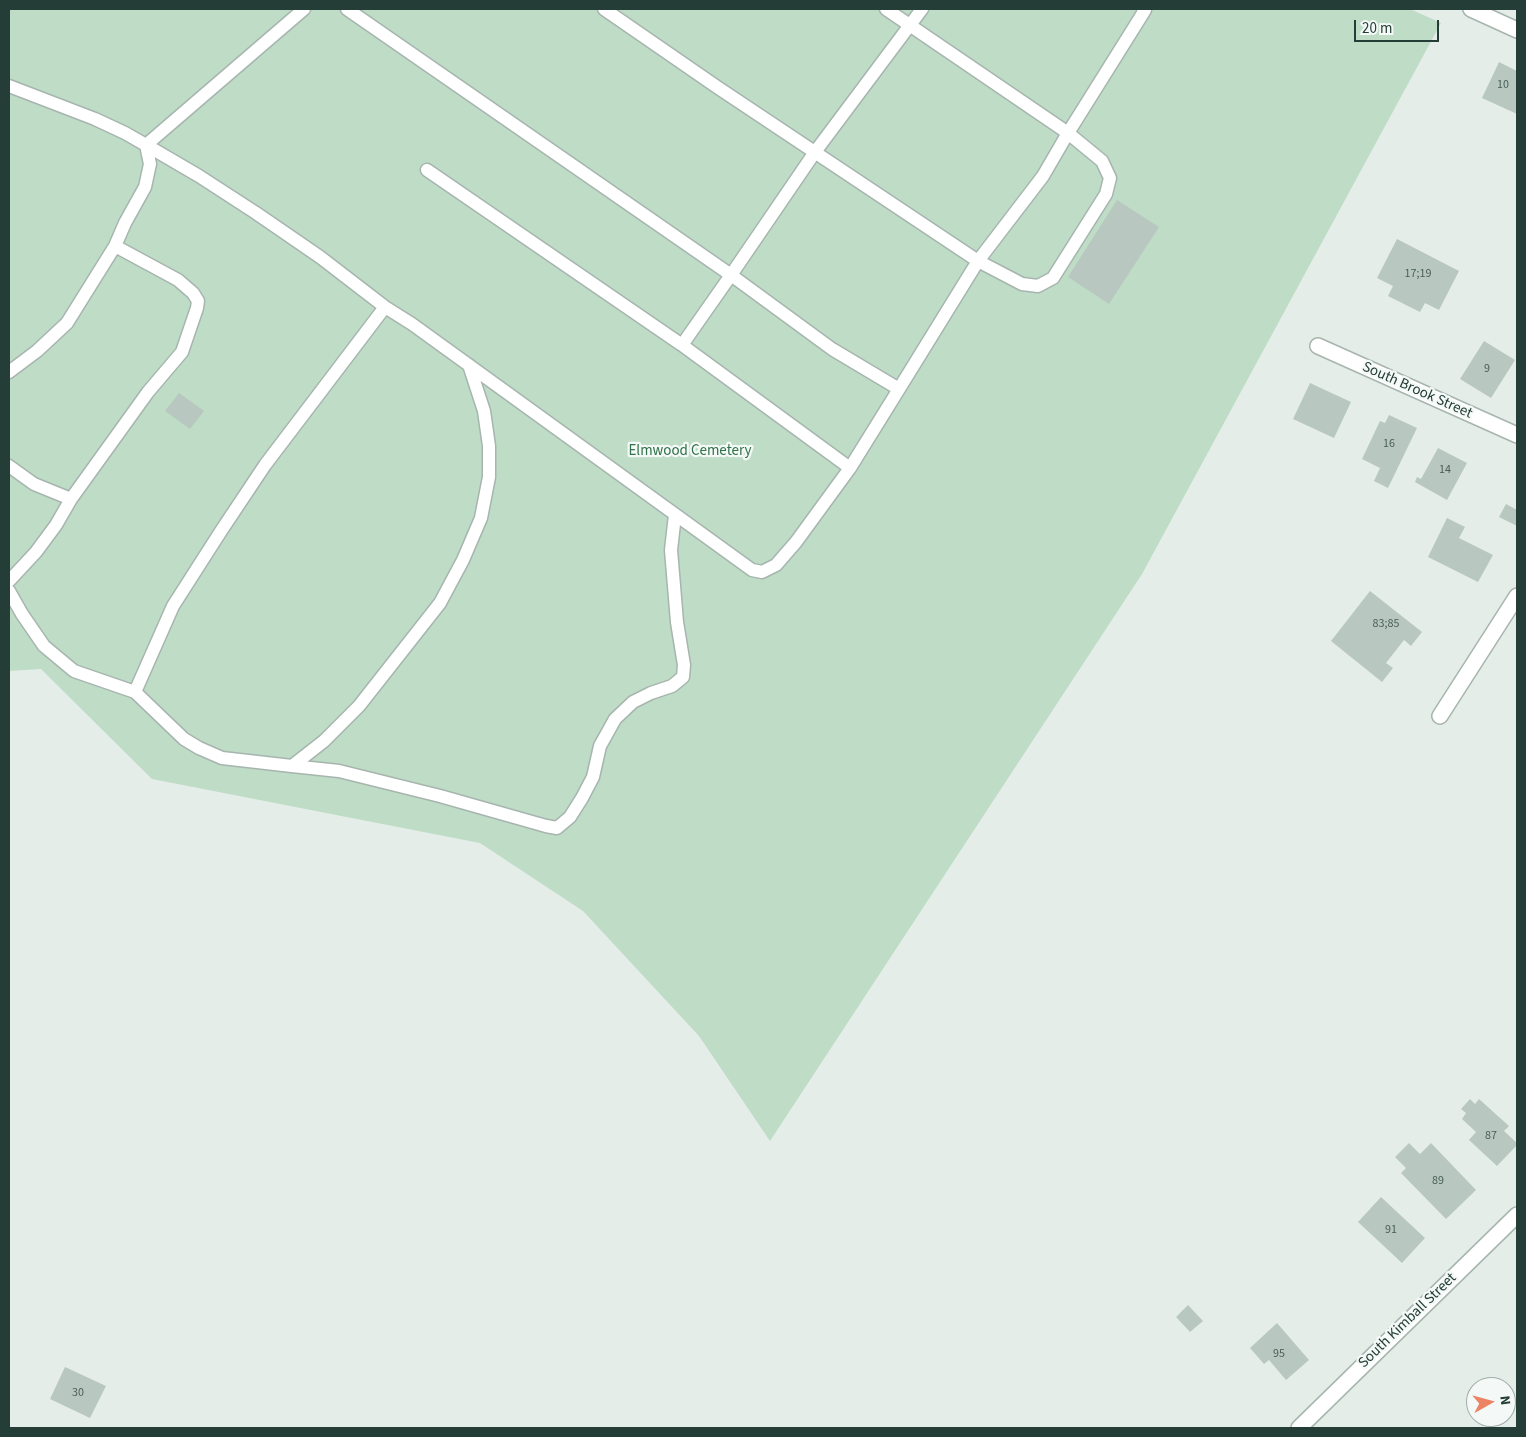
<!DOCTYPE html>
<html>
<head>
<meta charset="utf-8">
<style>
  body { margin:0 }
  #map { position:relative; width:1526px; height:1437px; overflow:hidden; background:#e4ede8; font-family:"Source Sans 3",sans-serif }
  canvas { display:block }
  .frame { position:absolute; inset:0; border:10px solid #243d36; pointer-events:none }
  .north { position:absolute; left:1466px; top:1377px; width:50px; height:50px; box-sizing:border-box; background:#f4f9f7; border:1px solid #a1aeaa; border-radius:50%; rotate:83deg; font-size:14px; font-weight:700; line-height:20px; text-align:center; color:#243d36 }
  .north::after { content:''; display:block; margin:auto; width:18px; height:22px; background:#eb8364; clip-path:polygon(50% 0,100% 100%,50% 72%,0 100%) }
  .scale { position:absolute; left:1354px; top:20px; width:85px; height:22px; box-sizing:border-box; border:2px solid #243d36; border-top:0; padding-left:6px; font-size:15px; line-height:18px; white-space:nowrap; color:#243d36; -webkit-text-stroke:4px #f4f9f7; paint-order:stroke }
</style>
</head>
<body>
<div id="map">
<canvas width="1526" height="1437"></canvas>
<div class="frame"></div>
<div class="north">N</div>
<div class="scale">20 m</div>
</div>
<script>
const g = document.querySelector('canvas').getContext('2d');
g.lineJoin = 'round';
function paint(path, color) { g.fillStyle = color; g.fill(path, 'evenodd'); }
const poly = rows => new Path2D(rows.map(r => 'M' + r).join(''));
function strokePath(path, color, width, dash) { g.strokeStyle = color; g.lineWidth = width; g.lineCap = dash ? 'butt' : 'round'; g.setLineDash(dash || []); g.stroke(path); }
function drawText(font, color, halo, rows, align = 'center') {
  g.font = font + ' "Source Sans 3",sans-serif'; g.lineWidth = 4.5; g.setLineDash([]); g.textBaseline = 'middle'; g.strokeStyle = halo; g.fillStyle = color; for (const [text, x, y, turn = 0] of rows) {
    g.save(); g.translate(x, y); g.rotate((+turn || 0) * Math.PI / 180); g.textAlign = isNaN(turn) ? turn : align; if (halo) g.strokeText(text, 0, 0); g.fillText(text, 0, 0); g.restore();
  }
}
paint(poly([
  [9,9,1410,9,1441,23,1142,574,770,1141,699,1036,583,911,480,843,152,779,41,669,9,671]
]), '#bedcc6');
paint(poly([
  [1499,62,1517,71,1517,114,1482,98],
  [1117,200,1159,227,1109,304,1068,277],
  [1397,239,1459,271,1439,310,1425,303,1420,312,1388,296,1393,286,1377,278],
  [1484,341,1515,360,1491,398,1460,379],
  [1310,383,1351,402,1334,438,1293,419],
  [179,393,204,411,190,429,165,411],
  [1389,415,1417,428,1388,488,1374,481,1380,468,1362,459,1380,421,1385,423],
  [1438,448,1467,463,1447,500,1415,482,1417,477,1421,479],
  [1506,504,1517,510,1517,526,1499,517],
  [1447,518,1465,527,1459,538,1493,555,1478,582,1428,557],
  [1370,591,1422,632,1411,646,1404,640,1386,663,1393,668,1382,682,1331,641],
  [1470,1099,1475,1104,1479,1099,1509,1126,1504,1131,1517,1143,1517,1145,1497,1166,1469,1140,1476,1132,1462,1119,1466,1113,1461,1109],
  [1409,1143,1420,1154,1431,1143,1476,1190,1446,1219,1401,1173,1406,1168,1395,1157],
  [1381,1197,1425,1238,1402,1263,1358,1222],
  [1188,1305,1203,1321,1190,1332,1176,1317],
  [1277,1323,1309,1360,1286,1380,1269,1360,1264,1364,1250,1348],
  [65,1367,106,1386,90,1418,50,1399]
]), '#b9c7c1');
const lane = poly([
  [604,9,717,87,978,261,1043,176,1068,133,886,9],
  [922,9,815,152,731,275,832,349,899,389,978,261,1022,284,1038,286,1053,278,1106,194,1110,178,1102,161,1068,133,1145,10,1143,9],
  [9,86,95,119,125,133,146,145,304,9],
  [427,170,682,345],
  [469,365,484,411,489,446,489,477,481,518,463,560,440,603,359,706,324,741,292,766,339,771,440,796,546,826,557,828,570,817,582,798,593,777,600,746,615,719,633,702,651,693,672,686,683,677,684,665,677,622,671,550,675,515],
  [9,372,37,351,67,323,115,246,125,223,145,187,150,164,146,145,199,176,256,213,320,257,385,307],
  [9,466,34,484,71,499,56,525,36,552,9,581],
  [850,468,899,389],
  [71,499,148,392,182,352,197,308,198,301,193,293,178,280,115,246],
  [9,591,22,614,44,646,74,671,135,692,173,606,221,531,265,465,385,307,412,324,752,570,762,572,776,565,796,542,850,468,682,345,731,275,347,9],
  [135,692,184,739,199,748,222,758,292,766]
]);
const street = poly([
  [1471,9,1517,30],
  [1318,346,1517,435],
  [1440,716,1517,596],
  [1299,1428,1517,1215]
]);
strokePath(lane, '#a7b5af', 15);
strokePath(street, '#a7b5af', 18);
strokePath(lane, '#fff', 12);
strokePath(street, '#fff', 15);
drawText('12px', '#496059', null, [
  ["10",1503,85],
  ["17;19",1418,274],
  ["9",1487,369],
  ["16",1389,444],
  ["14",1445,470],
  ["83;85",1386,624],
  ["87",1491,1136],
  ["89",1438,1181],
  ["91",1391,1230],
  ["95",1279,1354],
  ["30",78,1393]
]);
drawText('15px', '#243d36', '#f4f9f7', [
  ["South Brook Street",1417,391,24],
  ["South Kimball Street",1408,1321,-44]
]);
drawText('15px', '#307249', '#f4f9f7', [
  ["Elmwood Cemetery",690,452]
]);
</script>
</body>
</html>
